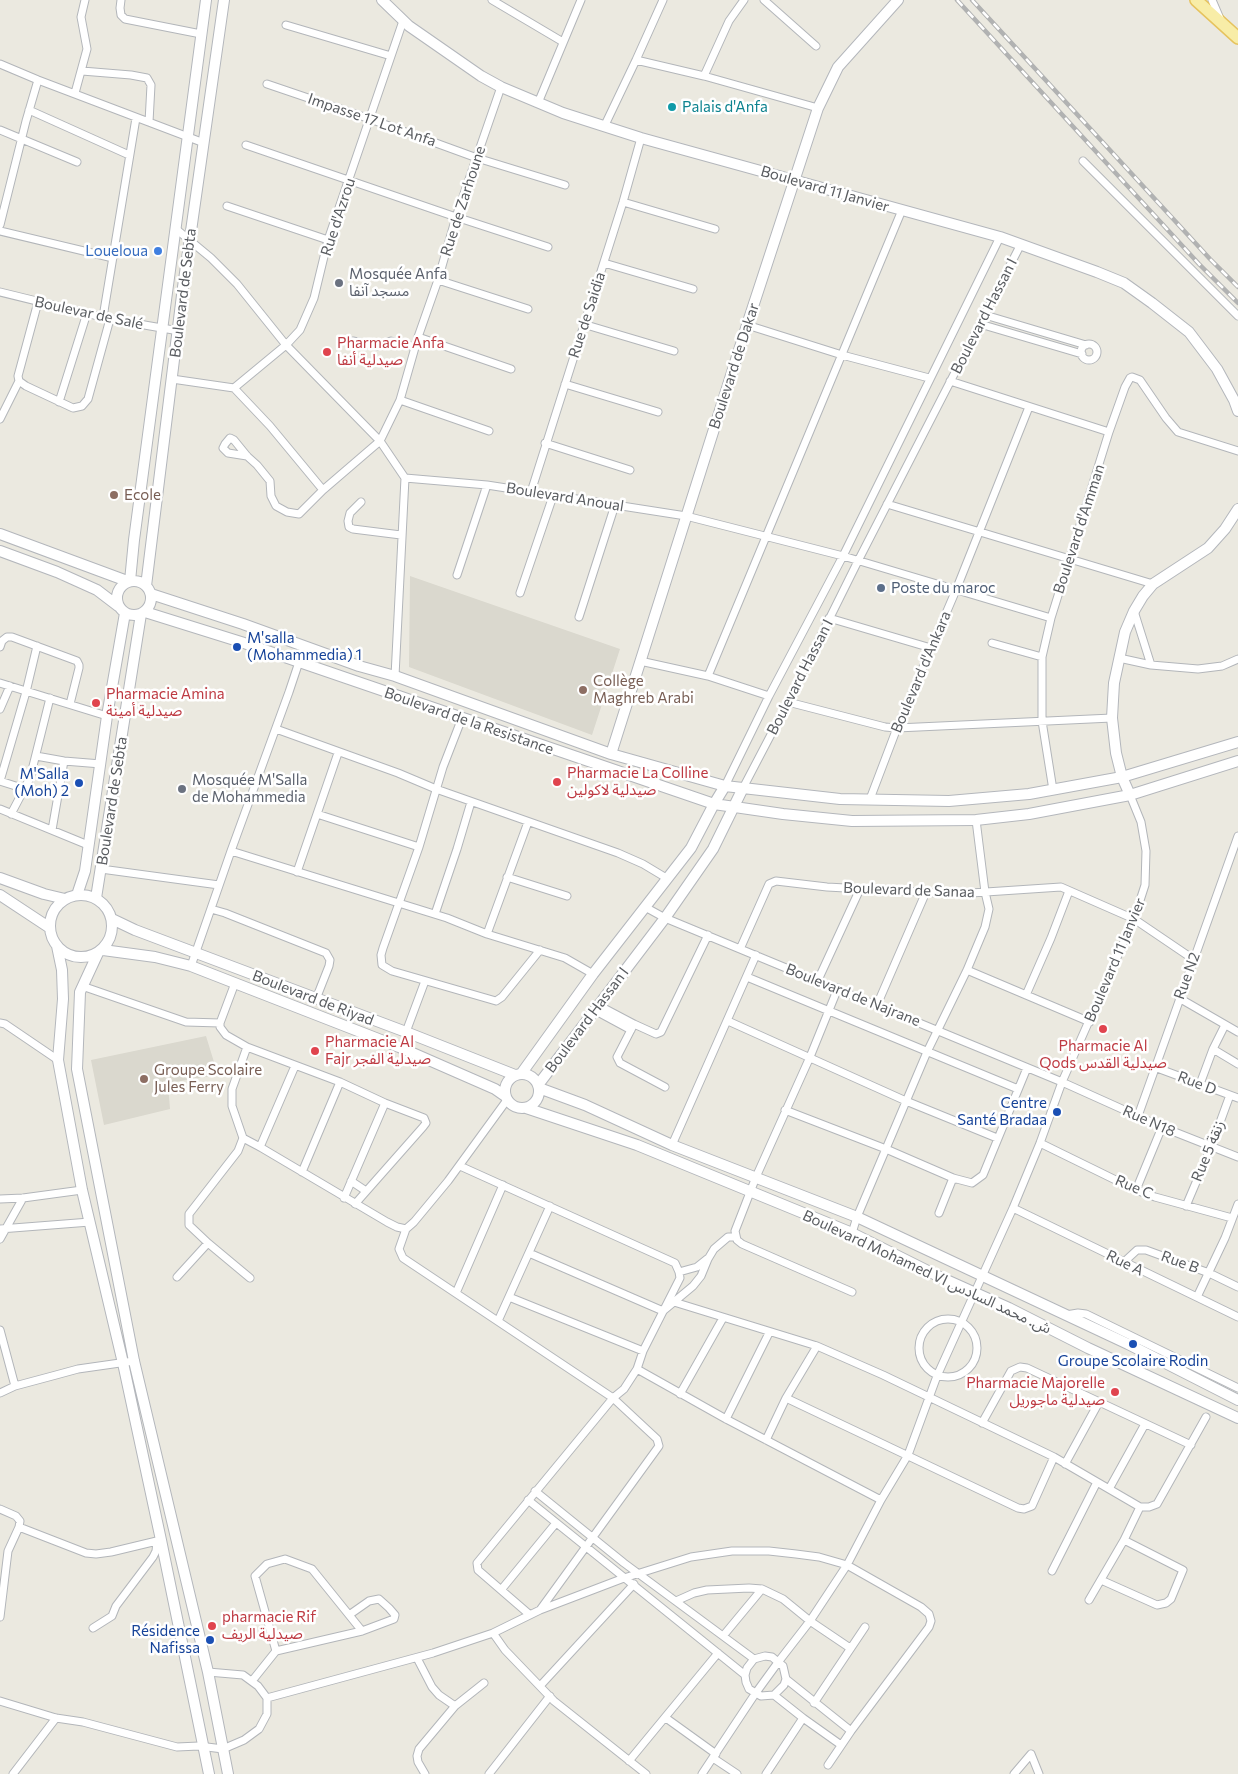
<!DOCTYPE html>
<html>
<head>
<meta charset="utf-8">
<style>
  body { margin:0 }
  canvas { display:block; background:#ebe9e0 }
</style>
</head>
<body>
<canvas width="1238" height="1774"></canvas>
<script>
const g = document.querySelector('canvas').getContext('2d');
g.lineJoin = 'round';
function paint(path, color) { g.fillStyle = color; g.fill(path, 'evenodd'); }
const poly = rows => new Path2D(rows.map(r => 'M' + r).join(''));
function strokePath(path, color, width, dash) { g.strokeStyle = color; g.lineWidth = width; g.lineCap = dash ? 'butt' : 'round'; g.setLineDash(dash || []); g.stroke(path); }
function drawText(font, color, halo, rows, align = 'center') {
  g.font = font + ' Commissioner,"Noto Sans Arabic",sans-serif'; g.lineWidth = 5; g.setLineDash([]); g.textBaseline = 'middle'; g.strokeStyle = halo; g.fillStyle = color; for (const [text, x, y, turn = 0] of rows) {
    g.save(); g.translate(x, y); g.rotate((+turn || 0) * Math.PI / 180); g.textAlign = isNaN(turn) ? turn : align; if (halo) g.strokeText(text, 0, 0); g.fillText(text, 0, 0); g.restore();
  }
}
paint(poly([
  [410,576,620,649,592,735,409,667],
  [206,1036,218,1075,168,1083,170,1109,104,1125,91,1060]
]), '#dad8ce');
const street = poly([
  [121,0,120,8,121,15,125,19,201,34],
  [492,0,563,42],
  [764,0,816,46],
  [1212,0,1221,21],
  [286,25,391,56],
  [636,60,704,76,818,108],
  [0,64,38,80,204,143],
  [82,71,131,75,147,78,151,85,149,122],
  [704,76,729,21,744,0],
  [267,84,370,119,477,158,565,185],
  [75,93,87,49,81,17,85,0],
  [538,103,581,0],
  [29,110,129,155],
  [604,127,636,60,663,0],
  [0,130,77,162],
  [246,145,456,217,548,247],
  [1083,161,1238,316],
  [623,202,715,229],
  [227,206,328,240],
  [0,225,26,121,38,80],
  [176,229,211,258,237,284,286,345,380,441,405,478,487,485,686,516,843,556,1051,618],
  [0,231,113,258],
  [604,263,693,289],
  [438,280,528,309],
  [0,292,110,319,179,331],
  [38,302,18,376,19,381,26,386,73,408,82,406,88,399,110,319],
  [985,315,1086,345],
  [103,317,136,118],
  [583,324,674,351],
  [980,324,1082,354],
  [747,325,842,355,929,378],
  [418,337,511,369],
  [353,341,377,346,391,341,415,347],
  '1081 352a8 8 0 1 1 16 0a8 8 0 1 1-16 0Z',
  [172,379,234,388,270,426,323,490],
  [950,381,1109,432,1051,618,1042,657,1042,721,1053,790],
  [565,384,658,412],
  [234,388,286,345,300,330,314,298,328,240,403,21],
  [400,400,489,431],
  [59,402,87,313],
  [0,419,19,381],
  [1109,432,1125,387,1130,378,1132,377,1140,380,1166,418,1178,432,1238,451],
  [545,443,630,470],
  [247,456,228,453,223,448,225,444,230,438,234,440,247,456,257,465,270,481,271,496,276,506,287,512,299,514,323,490,380,441,400,400,418,337,438,280,456,217,501,87],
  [531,492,623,202,641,138],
  [361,502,350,513,348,521,349,527,353,529,401,535],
  [887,504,1153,584],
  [457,575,487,485],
  [520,593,553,496],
  [1134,611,1151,665],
  [579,617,615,505],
  [829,618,931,648],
  [992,643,1042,657],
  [0,647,2,641,7,637,12,637,77,661,79,665,79,668,70,704],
  [1119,658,1151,665,1198,669,1222,666,1238,659],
  [640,661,708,676,769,696],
  [395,676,405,478],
  [708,676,902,210],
  [0,683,107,716],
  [788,702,885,727,897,728,1112,718],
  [0,709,10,686],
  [462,718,443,767,419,847,383,948,381,955,382,965,392,971,496,1001,502,997,540,950],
  [276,729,398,773,436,789,618,853,643,864,668,879],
  [36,756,64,761,101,764],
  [0,781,26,692,37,646],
  [0,781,25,789],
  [725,786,769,696,843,556,1000,237],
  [743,788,788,702,858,561,1021,244],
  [870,799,897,728,956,590,1029,407],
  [0,809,88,845],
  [11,814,30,778,50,698],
  [317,814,419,847],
  [52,830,64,761],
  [231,851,447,918,487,934,565,958,593,974],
  [101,869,219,885],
  [297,872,338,753],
  [507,877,567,896],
  [645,907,665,918,1062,1082,1162,1127,1238,1157],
  [211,909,225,913,326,953,330,960,329,966,316,999],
  [435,914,457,849,471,802],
  [487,934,528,822],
  [740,949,769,884,776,881,827,887,956,894,1061,887,1134,919,1193,959],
  [191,966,231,851,289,692,304,647],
  [967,970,1090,1022],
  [747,977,1018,1089],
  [818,980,860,889],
  [82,986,186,1022,220,1023],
  [838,988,810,1057,756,1177,735,1231,737,1240,742,1244,852,1292],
  [1026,995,1051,938,1069,891],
  [1179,998,1238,1032],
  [598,1005,634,1024],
  [877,1005,926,892],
  [594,1010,631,1030],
  [728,1021,906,1101,997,1138],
  [0,1023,5,1024,58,1060],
  [406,1032,425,981],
  [247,1047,340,1082,385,1103,424,1118,426,1123,423,1127,355,1204],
  [1213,1049,1238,1064],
  [1157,1068,1238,1098],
  [1200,1084,1213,1049,1225,1025],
  [665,1087,620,1063,617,1057,634,1024,656,1034,661,1032,708,935],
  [785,1110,886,1149,953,1178,972,1183,983,1175,1027,1068],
  [1138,1116,1238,836],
  [243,1138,260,1147,387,1222,397,1227,406,1229,414,1222,448,1181,507,1100],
  [1040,1143,1136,1190,1155,1197,1232,1218],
  [672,1145,756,955],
  [260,1147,295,1066],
  [302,1172,340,1082],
  [351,1181,366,1191],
  [1136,1190,1162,1127],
  [344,1198,385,1103],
  [0,1199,23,1198,82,1190],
  [1186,1206,1211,1147,1230,1095],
  [1013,1208,1238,1317],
  [939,1213,953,1178],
  [0,1229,90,1222],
  [406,1229,399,1249,403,1258,613,1398,624,1389,637,1369,643,1351,680,1278,679,1272,675,1263,460,1166],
  [852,1233,857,1217,927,1052,967,970,985,927,989,909,985,892,976,820],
  [0,1239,23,1198],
  [208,1243,250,1278],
  [529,1253,663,1311,693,1286,701,1276,708,1259,714,1249,728,1237,735,1237],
  [1124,1262,1137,1250,1146,1250,1209,1273,1238,1287],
  [679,1272,697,1267,707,1259],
  [177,1277,208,1243,189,1225,189,1214,238,1151,243,1138,232,1106,232,1089,247,1047,226,1035,220,1027,220,1023,235,983],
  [456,1293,503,1185],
  [509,1297,643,1351],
  [1197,1297,1225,1238,1238,1204],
  [674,1302,817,1346,883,1375,1054,1457,1140,1507,1149,1507,1157,1504,1206,1417],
  [1066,1315,1078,1313,1086,1314,1238,1388],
  '919 1348a29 29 0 1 1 58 0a29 29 0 1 1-58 0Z',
  [498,1321,550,1206],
  [0,1330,15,1386],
  [637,1369,726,1419,881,1500],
  [0,1393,15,1386,56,1375,78,1369,134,1361],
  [680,1394,723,1318],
  [786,1398,1018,1508,1024,1509,1032,1506,1054,1457],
  [726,1419,769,1333],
  [982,1423,1011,1371,1020,1367,1027,1368,1191,1445],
  [766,1440,786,1398,817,1346],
  [1065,1464,1099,1402],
  [1109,1489,1145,1424],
  [535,1491,624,1563,754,1659],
  [528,1500,745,1675],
  [0,1509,16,1516,20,1521,19,1527,8,1551,0,1617],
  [19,1527,86,1553,96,1554,111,1552,161,1540],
  [1052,1571,1097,1482],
  [1101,1580,1157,1605,1166,1603,1171,1599,1183,1570,1124,1540],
  [501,1590,556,1523],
  [1089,1600,1124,1540,1140,1507],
  [676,1601,694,1593,707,1590,749,1588,762,1589,783,1599,810,1621,850,1648],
  [530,1615,478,1570,477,1563,613,1398,657,1439,659,1446,540,1610],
  [93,1628,112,1616,116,1606,153,1557,156,1551,157,1541],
  [493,1633,505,1650,554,1701,646,1774],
  [723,1636,762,1589],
  [276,1651,255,1576,267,1564,285,1559,312,1569,362,1631],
  [417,1658,432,1687,439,1695,455,1706],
  [786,1679,784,1685,774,1695,761,1696,749,1689,746,1682,745,1675,747,1668,754,1659,765,1656,772,1657,783,1666,786,1679,851,1731],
  [252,1681,276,1651,362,1631,394,1619,395,1615,389,1608,379,1599,369,1601,349,1615],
  [540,1686,634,1584],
  [774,1695,803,1718,841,1745],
  [267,1698,433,1653,493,1633,540,1610,624,1578,691,1557,732,1551,769,1551,796,1554,819,1557,847,1565,921,1607,929,1614,931,1621,929,1627,851,1731,828,1765],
  [0,1701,56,1718,83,1722,177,1747,199,1746,223,1749,244,1740,259,1729,267,1714,267,1698,258,1686,243,1675,208,1672],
  [814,1703,865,1627],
  [666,1718,716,1754],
  [713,1758,737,1774],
  [629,1761,718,1653],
  [13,1774,56,1718],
  [425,1774,418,1762,417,1756,419,1749,455,1706,484,1683],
  [489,1774,550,1696],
  [702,1774,755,1694,779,1661,810,1621,847,1565,881,1500,908,1455,937,1376,1013,1208,1040,1143,1062,1082,1134,919,1145,885,1146,851,1141,822,1130,795],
  [766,1774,803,1718],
  [1014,1774,1031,1754,1039,1774]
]);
const secondary = poly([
  [382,0,409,26,481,76,501,87,563,113,641,138,1000,237,1097,272,1124,283,1152,303,1189,332,1217,369,1234,400,1238,411],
  [0,534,127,581],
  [0,551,57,572,97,590,118,606],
  '117 598a17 17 0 1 1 34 0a17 17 0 1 1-34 0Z',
  [130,581,134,540,206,0],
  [146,586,183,287,224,0],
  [151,594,243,624,359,666,395,676,611,754,725,786,840,799,949,801,1029,794,1122,777,1238,742],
  [145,612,241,642,714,804,783,814,852,821,976,820,1029,814,1130,795,1238,761],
  [611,754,747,325,818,108,838,67,898,0],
  [1130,795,1122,777,1116,753,1112,718,1114,683,1125,632,1134,611,1143,596,1153,584,1208,548,1225,529,1238,509],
  [0,878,44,894,65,899],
  '50 926a31 31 0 1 1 62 0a31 31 0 1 1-62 0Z',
  [0,895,50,928],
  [77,895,85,871,107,716,125,613],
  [96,898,141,614],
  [112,919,135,930,406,1032,515,1075],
  [57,946,62,970,63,999,58,1060,82,1190,123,1363,161,1540,209,1774],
  [103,950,155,957,191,966,399,1047,495,1089,505,1096],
  [98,953,80,992,77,1069,134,1361,208,1672,228,1774],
  [521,1074,593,974,691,848,714,804,725,786],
  '505 1091a17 17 0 1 1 34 0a17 17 0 1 1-34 0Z',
  [538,1085,665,918,713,849,743,788],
  [539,1088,585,1105,672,1145,857,1217,1128,1344,1238,1400],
  [526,1108,637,1145,852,1233,942,1278,1009,1308,1088,1348,1238,1418]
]);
const primary = poly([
  [1196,0,1238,38]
]);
strokePath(street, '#b3b6ba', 9);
strokePath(secondary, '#b4b7bc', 12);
strokePath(primary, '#e6c35e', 14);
strokePath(street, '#fff', 7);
strokePath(secondary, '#fff', 10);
strokePath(primary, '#f8eda7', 11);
const rail = poly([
  [957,0,1199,264,1238,303],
  [972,0,1210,259,1238,287]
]);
strokePath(rail, '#b1b2b2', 4.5);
strokePath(rail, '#fff', 2.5, [8]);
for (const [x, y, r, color] of [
  [672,107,5,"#0f9aa8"],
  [158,251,5,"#3f7fe0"],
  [339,283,5,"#6b7280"],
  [327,352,5,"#e0444e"],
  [114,495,5,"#8d6e63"],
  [881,588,5,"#5c6f8a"],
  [237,647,5,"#1a4fb4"],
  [583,690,5,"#8d6e63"],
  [96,703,5,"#e0444e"],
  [557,782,5,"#e0444e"],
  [79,783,5,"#1a4fb4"],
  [182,789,5,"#6b7280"],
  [1103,1029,5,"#e0444e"],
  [315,1051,5,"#e0444e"],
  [144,1079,5,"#8d6e63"],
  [1057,1112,5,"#1a4fb4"],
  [1133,1344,5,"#1a4fb4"],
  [1115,1392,5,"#e0444e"],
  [212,1626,5,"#e0444e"],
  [210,1640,5,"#1a4fb4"]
]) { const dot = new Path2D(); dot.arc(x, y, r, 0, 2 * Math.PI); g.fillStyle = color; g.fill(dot); strokePath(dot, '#fff', 2); }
drawText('15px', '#0d838f', '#fff', [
  ["Palais d'Anfa",682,107]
], 'left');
drawText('15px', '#595c60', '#fff', [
  ["Impasse 17 Lot Anfa",372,120,19],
  ["Boulevard 11 Janvier",825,189,16],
  ["Rue de Zarhoune",463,201,-72],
  ["Rue d'Azrou",338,217,-72],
  ["Boulevard de Sebta",183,293,-83],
  ["Boulevar de Salé",89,313,12],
  ["Rue de Saidia",587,315,-72],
  ["Boulevard Hassan I",984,316,-63],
  ["Boulevard de Dakar",734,366,-72],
  ["Boulevard Anoual",565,497,9],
  ["Boulevard d'Amman",1079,529,-72],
  ["Boulevard d'Ankara",921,672,-67],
  ["Boulevard Hassan I",800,677,-63],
  ["Boulevard de la Resistance",469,721,19],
  ["Boulevard de Sebta",112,801,-81],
  ["Boulevard de Sanaa",909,890,2],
  ["Boulevard 11 Janvier",1115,960,-67],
  ["Rue N2",1187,976,-70],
  ["Boulevard de Najrane",853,995,22],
  ["Boulevard de Riyad",313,998,21],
  ["Boulevard Hassan I",587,1020,-53],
  ["Rue D",1197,1083,21],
  ["Rue N18",1149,1121,24],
  ["Rue 5 زنقة",1208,1151,-68],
  ["Rue C",1134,1187,23],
  ["Rue B",1180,1262,20],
  ["Rue A",1125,1263,26],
  ["Boulevard Mohamed VI ش. محمد السادس",927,1272,25]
]);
drawText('15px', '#366cbe', '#fff', [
  ["Loueloua",148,251]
], 'right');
drawText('15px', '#5b616d', '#fff', [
  ["Mosquée Anfa",349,274],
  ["مسجد آنفا",349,291],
  ["Mosquée M'Salla",192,780],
  ["de Mohammedia",192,797]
], 'left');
drawText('15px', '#be3a42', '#fff', [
  ["Pharmacie Anfa",337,343],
  ["صيدلية أنفا",337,360],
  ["Pharmacie Amina",106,694],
  ["صيدلية أمينة",106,711],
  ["Pharmacie La Colline",567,773],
  ["صيدلية لاكولين",567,790],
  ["Pharmacie Al",325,1042],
  ["Fajr صيدلية الفجر",325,1059],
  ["Pharmacie Al",1103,1046,"center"],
  ["Qods صيدلية القدس",1103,1063,"center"],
  ["Pharmacie Majorelle",1105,1383,"right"],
  ["صيدلية ماجوريل",1105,1400,"right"],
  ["pharmacie Rif",222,1617],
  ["صيدلية الريف",222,1634]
], 'left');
drawText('15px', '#785e54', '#fff', [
  ["Ecole",124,495],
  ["Collège",593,681],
  ["Maghreb Arabi",593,698],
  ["Groupe Scolaire",154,1070],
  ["Jules Ferry",154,1087]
], 'left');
drawText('15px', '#4e5e75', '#fff', [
  ["Poste du maroc",891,588]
], 'left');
drawText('15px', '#164399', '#fff', [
  ["M'salla",247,638,"left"],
  ["(Mohammedia) 1",247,655,"left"],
  ["M'Salla",69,774],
  ["(Moh) 2",69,791],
  ["Centre",1047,1103],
  ["Santé Bradaa",1047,1120],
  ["Groupe Scolaire Rodin",1133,1361,"center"],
  ["Résidence",200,1631],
  ["Nafissa",200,1648]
], 'right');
</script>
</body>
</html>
